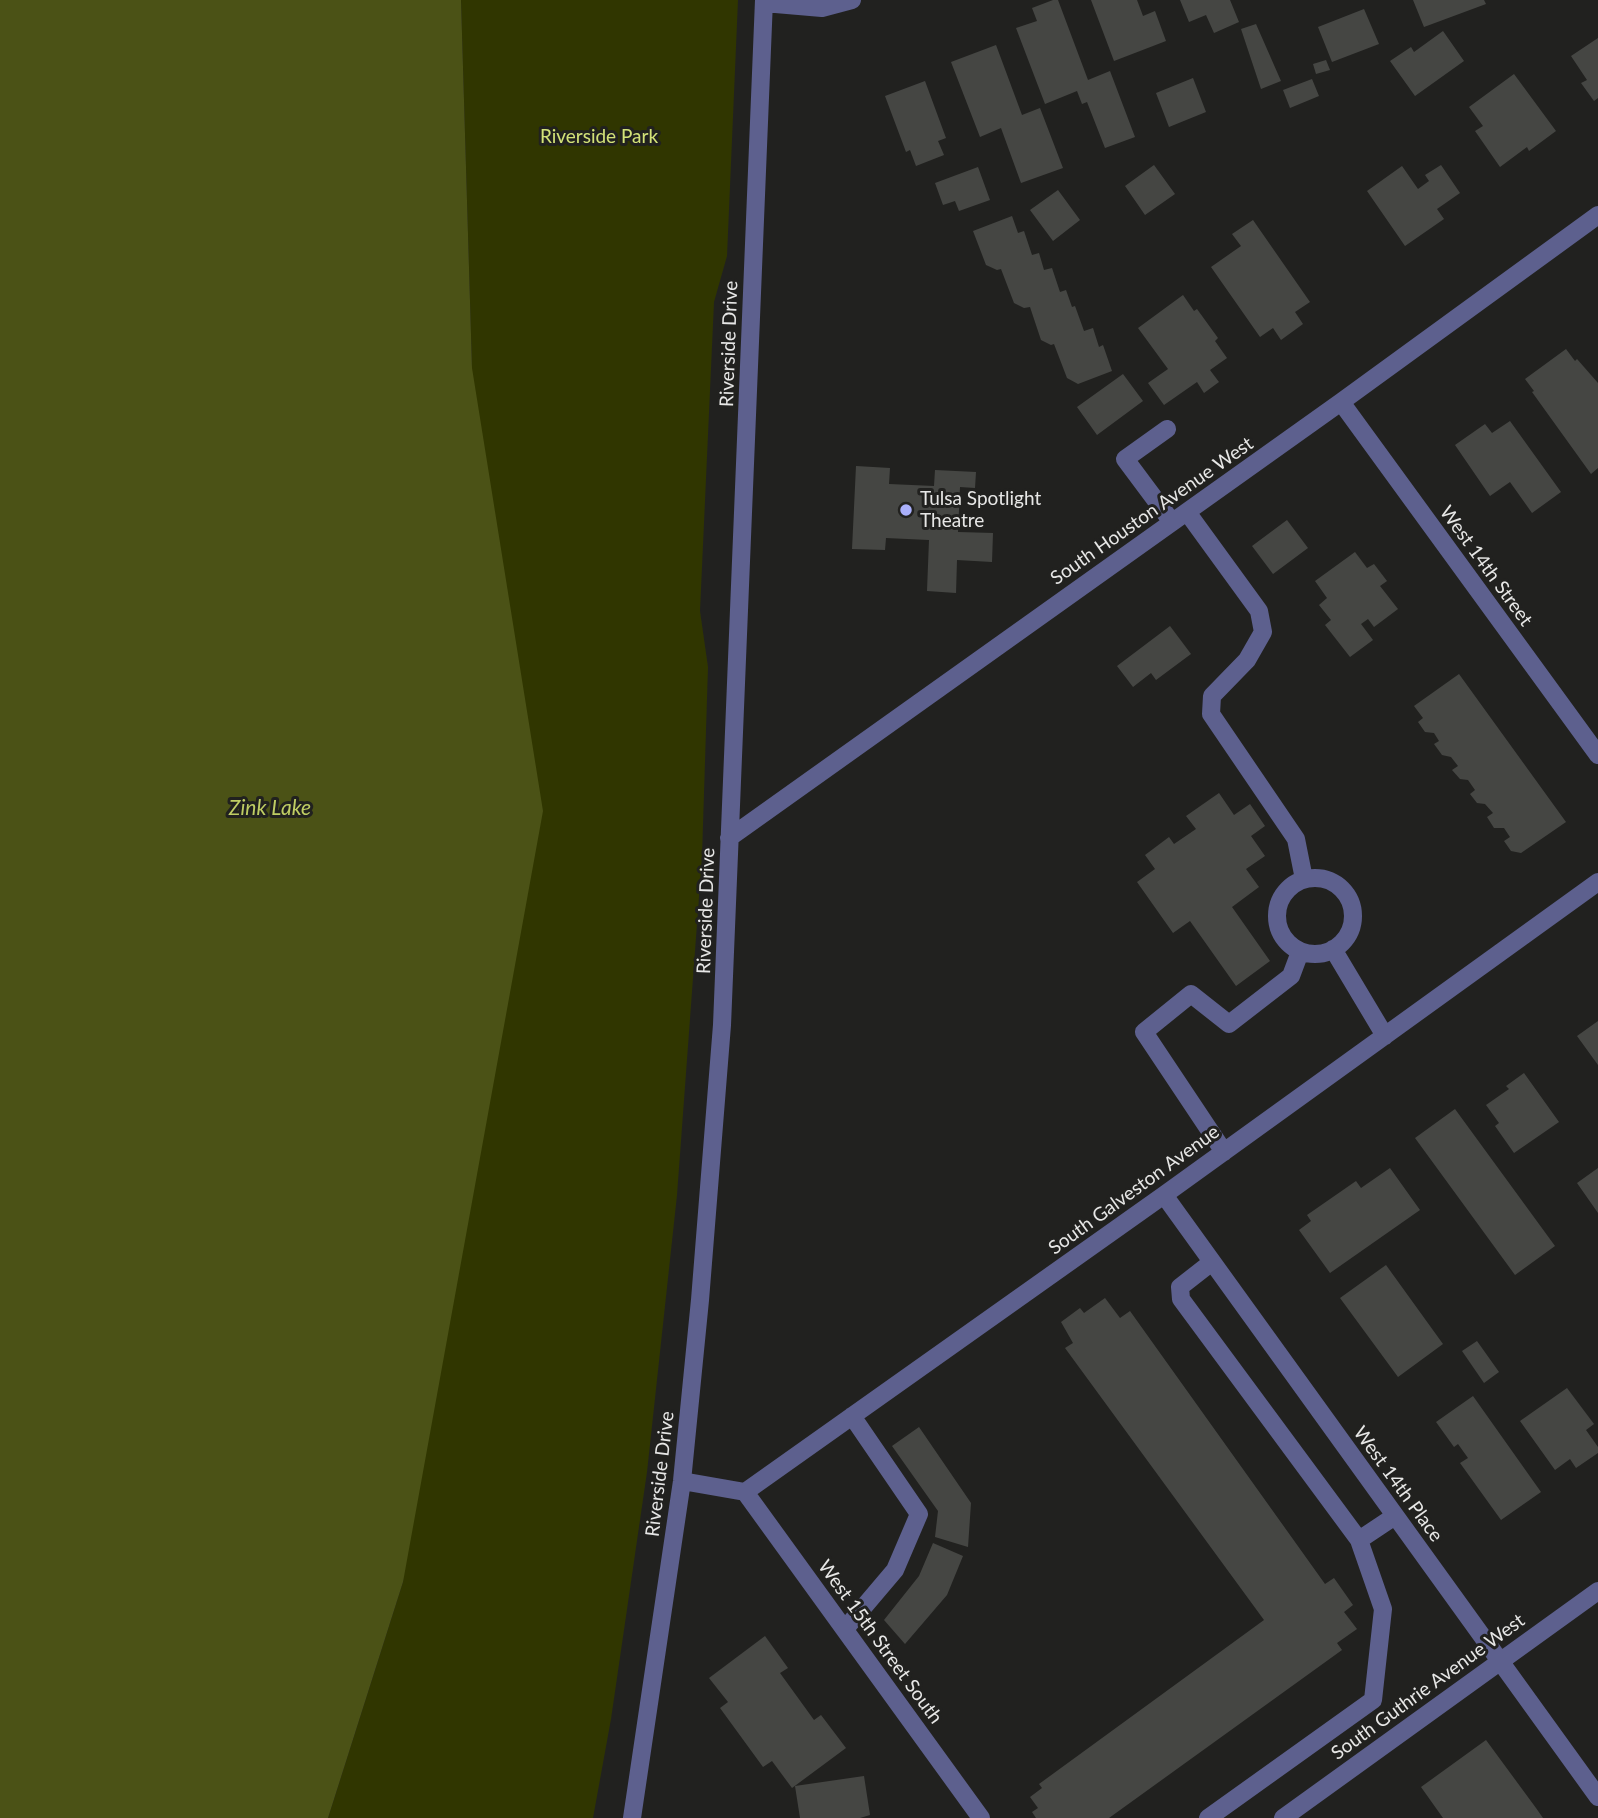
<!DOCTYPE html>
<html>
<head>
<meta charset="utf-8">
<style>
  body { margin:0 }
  canvas { display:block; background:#21211f }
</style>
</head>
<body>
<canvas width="1598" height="1818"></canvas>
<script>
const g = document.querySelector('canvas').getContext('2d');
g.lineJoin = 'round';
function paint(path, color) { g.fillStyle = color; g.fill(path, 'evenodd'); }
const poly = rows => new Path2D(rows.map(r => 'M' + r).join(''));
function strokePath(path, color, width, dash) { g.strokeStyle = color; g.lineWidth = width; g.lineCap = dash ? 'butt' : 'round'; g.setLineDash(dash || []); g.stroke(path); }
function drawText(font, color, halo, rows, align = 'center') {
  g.font = font + ' Lato,sans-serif'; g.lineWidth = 6; g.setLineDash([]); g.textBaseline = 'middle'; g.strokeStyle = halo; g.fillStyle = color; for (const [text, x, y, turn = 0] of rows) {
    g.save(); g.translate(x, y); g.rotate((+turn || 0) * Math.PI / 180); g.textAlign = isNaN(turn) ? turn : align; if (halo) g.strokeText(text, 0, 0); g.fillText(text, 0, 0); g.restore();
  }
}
paint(poly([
  [461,0,738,0,727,256,714,302,700,611,708,667,702,856,677,1195,647,1472,611,1719,593,1818,328,1818,403,1582,472,368]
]), '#303600');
paint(poly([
  [0,0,461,0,472,368,543,811,403,1582,328,1818,0,1818]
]), '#4b5216');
paint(poly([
  [1053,0,1058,0,1088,80,1110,71,1135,137,1105,148,1087,102,1082,104,1077,91,1045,104,1016,28,1037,21,1032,8],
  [1091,0,1137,0,1143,16,1155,11,1166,41,1114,61],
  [1180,0,1230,0,1239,22,1214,33,1206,15,1189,22],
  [1413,0,1484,0,1486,4,1424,27],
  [1364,9,1379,44,1332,62,1318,27],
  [1256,24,1281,81,1261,89,1241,29],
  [1443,31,1464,61,1415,96,1390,61,1411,47,1414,52],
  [1598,38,1598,98,1594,101,1581,83,1587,80,1571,56],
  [996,45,1022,115,1040,108,1063,168,1021,183,1001,128,980,137,951,62],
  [1326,60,1330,70,1316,74,1313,64],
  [1514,74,1556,131,1529,151,1527,147,1500,167,1475,131,1483,126,1469,107],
  [1193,78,1206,112,1169,127,1156,93],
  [1312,79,1319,96,1290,108,1283,90],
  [925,81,946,138,938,141,944,155,916,166,910,150,906,152,885,96],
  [1154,165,1175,194,1145,215,1125,186],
  [1441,165,1460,193,1437,209,1444,219,1405,246,1367,191,1402,166,1418,189,1429,181,1425,175],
  [978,167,990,200,959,211,955,201,943,205,935,183],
  [1058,190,1080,220,1053,241,1030,210],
  [1012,216,1018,233,1024,231,1032,255,1039,253,1044,270,1052,268,1060,292,1066,290,1072,307,1075,306,1084,331,1093,328,1099,347,1103,345,1112,371,1078,384,1067,378,1054,344,1051,345,1041,340,1030,307,1024,308,1014,303,1001,269,997,270,986,265,973,231],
  [1253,220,1310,302,1295,312,1303,324,1281,340,1273,328,1260,337,1211,267,1241,246,1232,234],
  [1183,295,1194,311,1197,309,1218,338,1215,341,1227,358,1210,370,1219,382,1204,393,1197,382,1164,405,1148,383,1168,369,1138,328],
  [1566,349,1575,361,1577,359,1598,383,1598,468,1591,474,1532,392,1534,391,1525,379],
  [1123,374,1143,401,1097,435,1077,407],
  [1510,421,1561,492,1532,513,1510,482,1490,496,1455,445,1485,424,1492,433],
  [856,466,890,468,889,484,934,486,935,470,976,472,975,488,960,487,958,532,993,533,992,562,957,560,956,593,927,591,929,540,886,538,885,550,852,549],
  [1287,520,1308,548,1273,574,1252,546],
  [1355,552,1367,568,1374,564,1387,581,1380,586,1398,609,1374,627,1368,619,1361,624,1373,640,1350,657,1325,625,1331,620,1319,605,1327,598,1315,581],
  [1170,626,1191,654,1156,680,1151,673,1133,687,1117,666],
  [1459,674,1566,822,1521,853,1511,851,1504,841,1510,837,1504,828,1494,828,1487,817,1493,813,1485,804,1477,803,1470,794,1475,790,1468,780,1460,779,1452,770,1458,766,1451,757,1442,755,1434,744,1439,741,1434,733,1425,732,1418,722,1423,718,1414,706],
  [1219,793,1234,815,1250,804,1265,826,1251,836,1265,856,1246,869,1259,887,1232,907,1270,961,1236,986,1190,921,1173,933,1137,882,1155,869,1145,855,1169,837,1174,844,1196,829,1186,816],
  [1598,1021,1598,1065,1577,1036],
  [1524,1073,1559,1122,1514,1153,1495,1126,1499,1123,1486,1105,1509,1089,1506,1086],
  [1455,1109,1555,1246,1515,1275,1415,1138],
  [1390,1168,1420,1210,1330,1273,1299,1230,1311,1221,1307,1215,1356,1181,1361,1188],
  [1598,1168,1598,1213,1577,1183],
  [1386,1265,1443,1344,1398,1377,1340,1298],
  [1105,1298,1120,1318,1130,1311,1325,1584,1334,1578,1353,1605,1344,1612,1357,1629,1337,1643,1342,1650,1109,1818,1036,1818,1032,1812,1038,1808,1030,1797,1042,1788,1039,1784,1264,1620,1065,1348,1073,1343,1061,1322,1080,1308,1084,1313],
  [1477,1341,1499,1372,1484,1383,1462,1351],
  [1567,1388,1594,1424,1586,1430,1598,1447,1598,1453,1576,1468,1570,1459,1555,1470,1520,1421],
  [1473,1396,1541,1492,1501,1520,1460,1463,1468,1458,1458,1444,1454,1447,1436,1422],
  [919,1427,971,1503,968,1547,935,1537,938,1511,892,1446],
  [933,1543,963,1556,947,1595,905,1644,884,1620,919,1576],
  [765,1636,788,1668,780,1673,814,1720,821,1715,846,1748,792,1788,772,1761,763,1767,720,1708,728,1702,709,1678],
  [1486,1740,1536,1808,1543,1818,1443,1818,1421,1787],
  [864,1776,870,1815,860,1818,800,1818,795,1786]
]), '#454643');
strokePath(poly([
  [764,3,822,8,852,0],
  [1341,402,1598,755],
  [1167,429,1125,459,1172,522],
  [1187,512,1259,611,1263,632,1247,660,1212,696,1211,714,1296,839,1304,879],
  [729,838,1341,402,1598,215],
  '1277 916a38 38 0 1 1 76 0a38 38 0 1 1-76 0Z',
  [1333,949,1385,1036],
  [1224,1152,1144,1032,1191,994,1229,1024,1291,976,1300,952],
  [1164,1195,1598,1797],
  [682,1481,745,1492,1164,1195,1598,882],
  [745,1492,981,1818],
  [1359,1540,1395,1516],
  [845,1629,895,1570,919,1514,852,1416],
  [632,1818,682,1481,700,1300,722,1025,764,0],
  [1208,1818,1373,1700,1383,1609,1359,1540,1181,1299,1180,1287,1212,1262],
  [1283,1818,1598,1591]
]), '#5d608e', 18);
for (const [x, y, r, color] of [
  [906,510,7,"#aab0fb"]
]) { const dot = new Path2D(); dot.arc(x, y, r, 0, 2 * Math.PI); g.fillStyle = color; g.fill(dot); strokePath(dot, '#21211f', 2.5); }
drawText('19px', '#d3e278', '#21211f', [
  ["Riverside Park",599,137]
]);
drawText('19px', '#e7e7e6', '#21211f', [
  ["Riverside Drive",729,344,-88],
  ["South Houston Avenue West",1152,511,-35],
  ["West 14th Street",1486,566,54],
  ["Riverside Drive",706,911,-88],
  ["South Galveston Avenue",1134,1190,-36],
  ["Riverside Drive",660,1474,-83],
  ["West 14th Place",1398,1484,54],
  ["West 15th Street South",880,1642,54],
  ["South Guthrie Avenue West",1428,1687,-36]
]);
drawText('19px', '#e7e7e6', '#21211f', [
  ["Tulsa Spotlight",920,499],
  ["Theatre",920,521]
], 'left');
drawText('italic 21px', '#bfcd63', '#21211f', [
  ["Zink Lake",270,808]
]);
</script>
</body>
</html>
